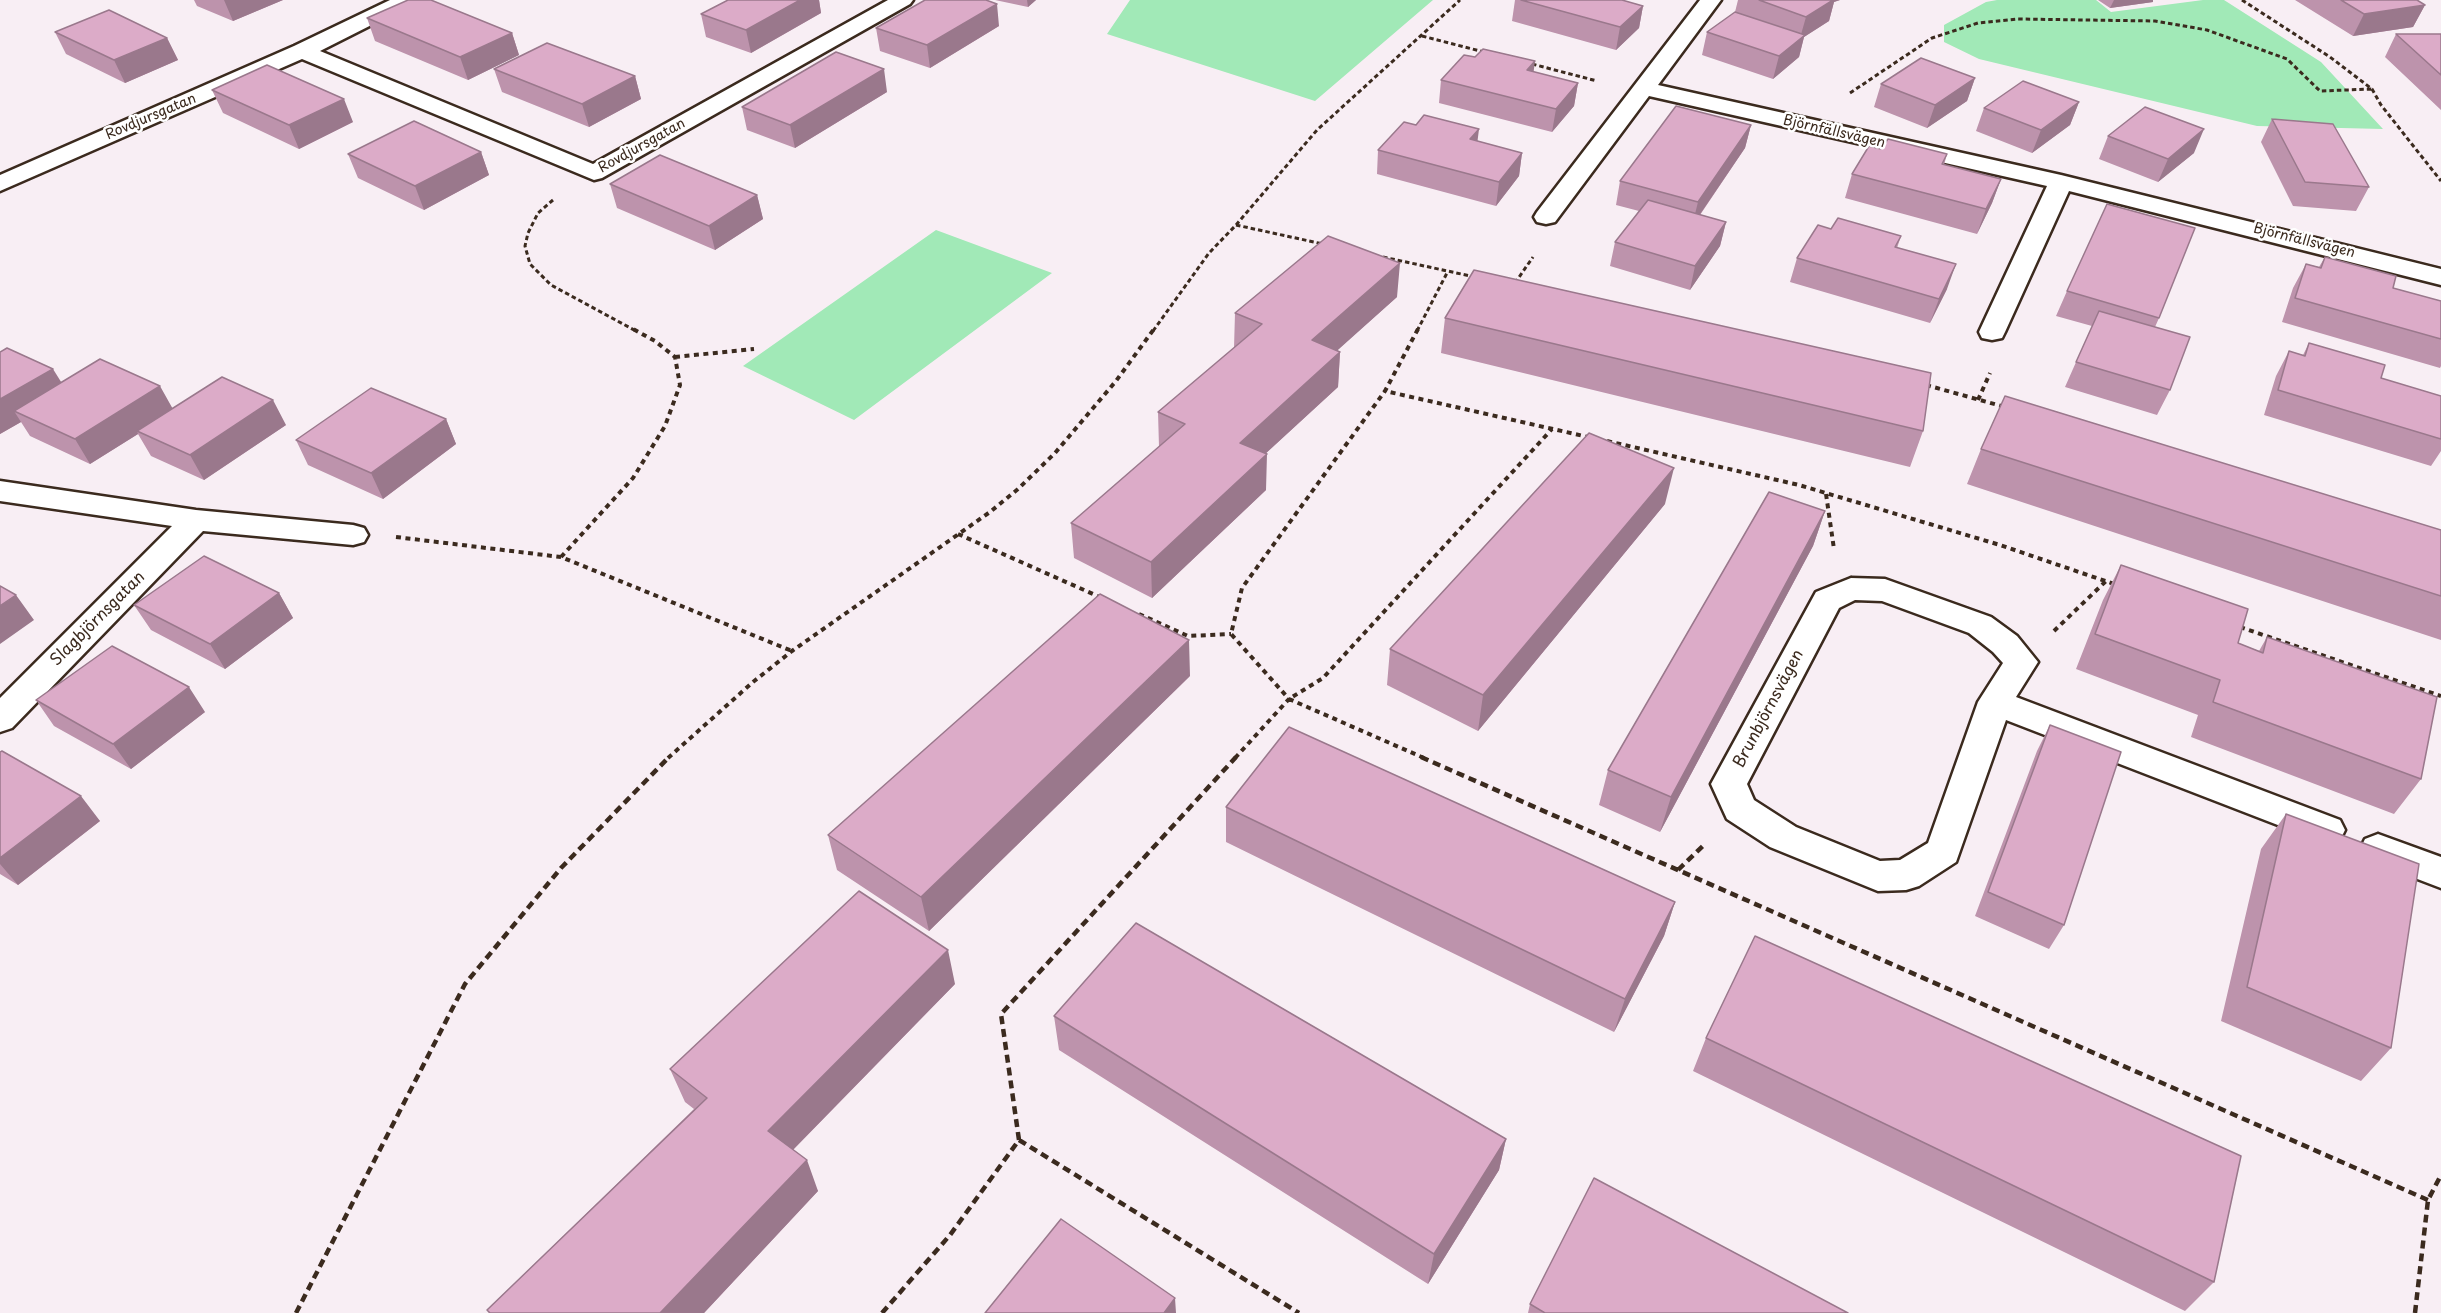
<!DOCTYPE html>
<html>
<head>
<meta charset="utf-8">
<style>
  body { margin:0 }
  canvas { display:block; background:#f8eef4 }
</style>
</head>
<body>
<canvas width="2441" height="1313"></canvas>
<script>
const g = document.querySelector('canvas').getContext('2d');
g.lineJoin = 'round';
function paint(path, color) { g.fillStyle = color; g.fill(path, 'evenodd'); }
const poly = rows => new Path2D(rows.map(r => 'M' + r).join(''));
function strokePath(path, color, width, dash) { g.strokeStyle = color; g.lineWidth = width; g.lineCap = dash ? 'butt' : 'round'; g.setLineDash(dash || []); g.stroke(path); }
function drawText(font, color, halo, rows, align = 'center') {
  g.font = font + ' "Playpen Sans",sans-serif'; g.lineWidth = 5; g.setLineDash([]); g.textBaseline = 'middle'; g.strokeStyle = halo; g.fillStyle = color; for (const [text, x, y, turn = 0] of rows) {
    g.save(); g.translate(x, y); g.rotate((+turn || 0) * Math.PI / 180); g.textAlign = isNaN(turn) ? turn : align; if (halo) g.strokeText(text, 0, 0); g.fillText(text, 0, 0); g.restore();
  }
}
paint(poly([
  [1130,0,1433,0,1315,101,1107,34],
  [1997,0,2096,0,2111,12,2203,0,2224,0,2321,62,2383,129,2257,126,1979,59,1944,42,1944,25,1986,2],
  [936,230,1052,273,854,420,743,366]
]), '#a1e9b7');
const minor = poly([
  [390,0,416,0,413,4,320,51,593,164,888,0,913,0,910,4,602,178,594,180,302,59,0,191,0,175,294,46,390,0],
  [1700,0,1721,0,1658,85,2061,175,2441,269,2441,285,2069,191,2005,332,2002,338,1992,340,1982,338,1979,332,2047,186,1649,96,1555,222,1546,224,1537,222,1534,217,1537,212,1700,0],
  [0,481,196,510,353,525,364,528,368,535,364,542,353,545,203,531,12,728,0,732,0,698,172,526,0,501,0,481],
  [1851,578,1885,579,1991,617,2017,636,2038,662,2016,697,2340,820,2345,830,2340,840,2327,844,2006,720,1956,862,1919,886,1906,890,1878,891,1770,847,1727,819,1711,784,1816,592,1851,578],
  [1855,600,1882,601,1969,633,1993,652,2003,663,1978,702,1928,843,1900,860,1880,861,1796,827,1754,800,1747,784,1839,608,1855,600],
  [2378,834,2441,857,2441,888,2365,859,2360,849,2365,839,2378,834]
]);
strokePath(minor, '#3b2a1e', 5);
strokePath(poly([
  [2242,0,2330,57,2372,89,2381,105,2441,181],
  [1422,36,1484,52],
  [1532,64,1597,81],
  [1850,93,1932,38,1978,23,2018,19,2155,21,2207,30,2287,59,2320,91,2372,89],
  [553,200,538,213,528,233,525,246,530,264,551,285,636,331],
  [1236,225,1323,244],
  [1383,257,1475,277],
  [1515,283,1533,257],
  [1153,331,1209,253,1236,225,1317,130,1460,0],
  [1417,331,1448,271]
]), '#3b2a1e', 3, [4.5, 3]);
strokePath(poly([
  [1418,329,1385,391,1588,437],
  [675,357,754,349],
  [1926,385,2005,407],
  [1978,400,1990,373],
  [1607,441,1799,485,2000,545,2114,584],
  [1826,494,1834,549],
  [958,534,1102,598],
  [396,537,561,557,792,651],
  [561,557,633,478,665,426,680,385,675,357,655,341,633,329],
  [1139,614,1188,636,1231,634],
  [2240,627,2441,696],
  [2054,631,2106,581],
  [668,758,753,682,792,651,990,512,1018,489,1055,453,1116,381,1154,329],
  [1235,758,1289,699,1231,634,1242,588,1385,391],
  [1424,758,1289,699,1323,678,1552,429]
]), '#3b2a1e', 4, [5, 4.5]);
strokePath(poly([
  [1421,757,2428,1200],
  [1678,870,1706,843],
  [1019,1140,1299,1313],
  [296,1313,465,984,561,868,669,757],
  [882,1313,950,1235,1019,1140,1001,1014,1236,757],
  [2415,1313,2428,1200,2441,1175]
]), '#3b2a1e', 4.5, [8, 5]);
paint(minor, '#fff');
paint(poly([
  [194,0,283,0,233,21,197,6],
  [728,0,819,0,821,13,751,53,706,37,701,14],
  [995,0,1036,0,1028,7],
  [1515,0,1622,0,1643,6,1639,28,1616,50,1512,21],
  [1738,0,1840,0,1834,2,1829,21,1804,37,1799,57,1773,79,1702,55,1707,32,1735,12],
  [2098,0,2153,0,2153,2,2110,8],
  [2295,0,2417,0,2425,5,2413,27,2353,36],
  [367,18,512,33,519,55,468,80,375,41],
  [999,26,930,68,880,51,876,28],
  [55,32,167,38,178,60,125,83,66,54],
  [2396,34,2441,34,2441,110,2385,57],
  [494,69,635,76,641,99,589,127,502,92],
  [1534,72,1578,83,1574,106,1552,132,1439,103,1441,80],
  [1975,78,1967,101,1927,128,1874,107,1881,84],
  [212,90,353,122,299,149,223,113],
  [887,92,795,148,747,130,742,107],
  [2079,102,2070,125,2032,153,1976,131,1984,108],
  [2272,119,2369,187,2356,211,2293,206,2261,142],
  [1751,125,1745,148,1700,215,1726,222,1720,246,1690,290,1610,266,1615,242,1639,211,1616,205,1620,181],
  [2108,136,2194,153,2158,182,2099,159],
  [1477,141,1522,153,1519,176,1496,206,1377,174,1378,150],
  [1881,149,1947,154,1944,165,2001,179,1992,203,1977,234,1845,198,1852,174],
  [481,152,489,175,424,210,358,178,348,154],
  [610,184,757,195,763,219,715,250,617,208],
  [1831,229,1901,236,1897,248,1947,289,1930,323,1790,282,1797,258],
  [2325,257,2393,288,2441,301,2441,366,2440,368,2282,322,2293,288,2306,264,2319,267],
  [2067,291,2159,318,2155,327,2170,390,2157,415,2065,387,2092,326,2056,316],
  [1397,297,1337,350,1340,352,1338,387,1265,454,1266,490,1152,598,1074,558,1071,523,1159,447,1158,412,1234,348,1235,313],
  [1445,318,1923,431,1910,467,1441,353],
  [2309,343,2381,378,2441,396,2441,451,2431,466,2264,415,2276,376,2289,351,2303,355],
  [0,352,61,382,173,408,286,425,204,480,151,456,138,434,90,464,30,436,21,422,0,434],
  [446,419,456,444,383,499,308,465,296,440],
  [1981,449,2441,530,2441,640,1967,484],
  [1665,504,1478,731,1387,685,1390,649],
  [1825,511,1813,546,1660,832,1599,805,1608,770],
  [2121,565,2238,643,2259,651,2267,637,2421,779,2394,814,2191,737,2198,715,2076,669,2103,600],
  [279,593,293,618,225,669,151,630,134,605],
  [1190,676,929,931,837,870,828,835],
  [36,700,205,712,131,769,54,726],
  [2050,725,2064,925,2049,949,1975,916,2037,751],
  [0,752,100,821,18,885,0,874],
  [1226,807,1675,902,1664,936,1614,1032,1226,842],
  [2286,814,2391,1048,2361,1081,2221,1021,2261,849],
  [955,984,793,1150,818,1191,704,1313,489,1313,487,1310,694,1109,685,1102,670,1069],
  [1054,1016,1506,1139,1499,1170,1428,1284,1059,1050],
  [1706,1038,2214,1282,2185,1311,1693,1071],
  [1530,1304,1848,1313,1528,1313]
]), '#bd93ac');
paint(poly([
  [224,0,283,0,233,21],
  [800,0,819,0,821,13,751,53,746,30],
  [1027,0,1036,0,1028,7],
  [1833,0,1840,0,1834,2,1829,21,1804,37,1799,57,1773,79,1779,56,1800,38,1806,17],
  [2114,0,2153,0,2153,2,2110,8],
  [997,4,999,26,930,68,927,45],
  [2425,5,2413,27,2353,36,2364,14],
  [1643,6,1639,28,1616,50,1620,27],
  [512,33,519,55,468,80,460,57],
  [167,38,178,60,125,83,114,60],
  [1535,61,1532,84,1527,70],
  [884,69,887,92,795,148,790,125],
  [635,76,641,99,589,127,582,104],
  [1975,78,1967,101,1927,128,1935,105],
  [1578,83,1574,106,1552,132,1556,109],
  [344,99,353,122,299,149,289,125],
  [2079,102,2070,125,2032,153,2041,130],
  [1751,125,1745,148,1692,226,1698,202],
  [1479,129,1476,153,1470,139],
  [2204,129,2194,153,2158,182,2168,159],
  [481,152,489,175,424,210,415,186],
  [1522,153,1519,176,1496,206,1499,182],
  [2001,179,1992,203,1977,234,1986,209],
  [757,195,763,219,715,250,709,226],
  [1726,222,1720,246,1690,290,1695,266],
  [1400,263,1397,297,1310,375,1312,340],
  [1956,264,1947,289,1930,323,1939,299],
  [1340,352,1338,387,1239,478,1240,443],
  [53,369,68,393,14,411,21,422,0,434,0,399],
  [160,386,174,411,137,431,138,434,90,464,75,439],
  [273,400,286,425,204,480,190,455],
  [446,419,456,444,383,499,371,473],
  [1267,454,1266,490,1152,598,1151,562],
  [1674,468,1665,504,1478,731,1483,695],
  [1825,511,1813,546,1660,832,1671,797],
  [279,593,293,618,225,669,210,644],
  [16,595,34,620,0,644,0,606],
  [1189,640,1190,676,929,931,921,897],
  [189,687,205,712,131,769,113,744],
  [81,796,100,821,18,885,0,864,0,858],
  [1675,902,1664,936,1614,1032,1625,999],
  [948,950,955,984,780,1163,768,1131],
  [1506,1139,1499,1170,1428,1284,1434,1254],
  [807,1160,818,1191,704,1313,660,1313],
  [1175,1298,1176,1313,1164,1313]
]), '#9a788c');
const building = poly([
  [408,0,431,0,512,33,460,57,367,18,408,0],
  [728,0,800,0,746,30,701,14,728,0],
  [925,0,986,0,997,4,927,45,876,28,925,0],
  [1521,0,1622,0,1643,6,1620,27,1521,0],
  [1759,0,1833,0,1806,17,1759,0],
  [2341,0,2417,0,2425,5,2364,14,2341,0],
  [109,10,167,38,114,60,55,32,109,10],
  [1735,12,1805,35,1779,56,1707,32,1735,12],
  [2396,34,2441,34,2441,75,2396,34],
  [547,43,635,76,582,104,494,69,547,43],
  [1483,49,1535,61,1527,70,1578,83,1556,109,1441,80,1464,55,1475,57,1483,49],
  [836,52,884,69,790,125,742,107,836,52],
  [1921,58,1975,78,1935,105,1881,84,1921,58],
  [267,65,344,99,289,125,212,90,267,65],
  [2023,81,2079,102,2041,130,1984,108,2023,81],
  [1676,106,1751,125,1698,202,1620,181,1676,106],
  [2145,107,2204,129,2168,159,2108,136,2145,107],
  [1424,115,1479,129,1470,139,1522,153,1499,182,1378,150,1404,122,1416,125,1424,115],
  [2272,119,2333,124,2369,187,2305,182,2272,119],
  [414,121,481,152,415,186,348,154,414,121],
  [1888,139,1947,154,1942,164,2001,179,1986,209,1852,174,1869,146,1881,149,1888,139],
  [660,155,757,195,709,226,610,184,660,155],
  [1648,200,1726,222,1695,266,1615,242,1648,200],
  [2107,204,2195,228,2159,318,2067,291,2107,204],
  [1838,218,1901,236,1895,247,1956,264,1939,299,1797,258,1818,225,1831,229,1838,218],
  [1328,236,1400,263,1312,340,1340,352,1240,443,1267,454,1151,562,1071,523,1185,424,1158,412,1262,324,1235,313,1328,236],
  [2325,257,2396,276,2393,288,2441,301,2441,339,2295,298,2306,264,2321,268,2325,257],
  [1474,270,1931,373,1923,431,1445,318,1474,270],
  [2099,311,2190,337,2170,390,2076,362,2099,311],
  [2309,343,2385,365,2381,378,2441,396,2441,439,2278,390,2289,351,2305,356,2309,343],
  [7,348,53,369,0,399,0,352,7,348],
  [100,359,160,386,75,439,14,411,100,359],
  [222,377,273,400,190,455,137,431,222,377],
  [371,388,446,419,371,473,296,440,371,388],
  [2005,396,2441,530,2441,596,1981,449,2005,396],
  [1589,433,1674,468,1483,695,1390,649,1589,433],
  [1769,492,1825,511,1671,797,1608,770,1769,492],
  [204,556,279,593,210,644,134,605,204,556],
  [2121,565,2248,609,2238,643,2263,653,2267,637,2437,697,2421,779,2213,702,2220,680,2095,634,2121,565],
  [0,586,16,595,0,606,0,586],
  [1100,594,1189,640,921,897,828,835,1100,594],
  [112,646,189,687,113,744,36,700,112,646],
  [2050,725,2121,752,2064,925,1988,892,2050,725],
  [1289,727,1675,902,1625,999,1226,807,1289,727],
  [2,751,81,796,0,858,0,752,2,751],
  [2286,814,2419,864,2391,1048,2247,987,2286,814],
  [859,891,948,950,768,1131,807,1160,660,1313,490,1313,487,1310,707,1098,670,1069,859,891],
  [1136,923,1506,1139,1434,1254,1054,1016,1136,923],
  [1755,936,2241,1156,2214,1282,1706,1038,1755,936],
  [1594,1178,1848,1313,1545,1313,1530,1304,1594,1178],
  [1061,1219,1175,1298,1164,1313,985,1313,1061,1219]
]);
paint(building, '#dcabc8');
strokePath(building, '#9a788c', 1.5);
drawText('14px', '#3b2a1e', '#fff', [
  ["Rovdjursgatan",151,117,-23],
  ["Björnfällsvägen",1834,132,13],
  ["Rovdjursgatan",642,146,-29],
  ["Björnfällsvägen",2304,241,14]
]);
drawText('16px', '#3b2a1e', '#fff', [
  ["Slagbjörnsgatan",98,619,-45],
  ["Brunbjörnsvägen",1769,709,-62]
]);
</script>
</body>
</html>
